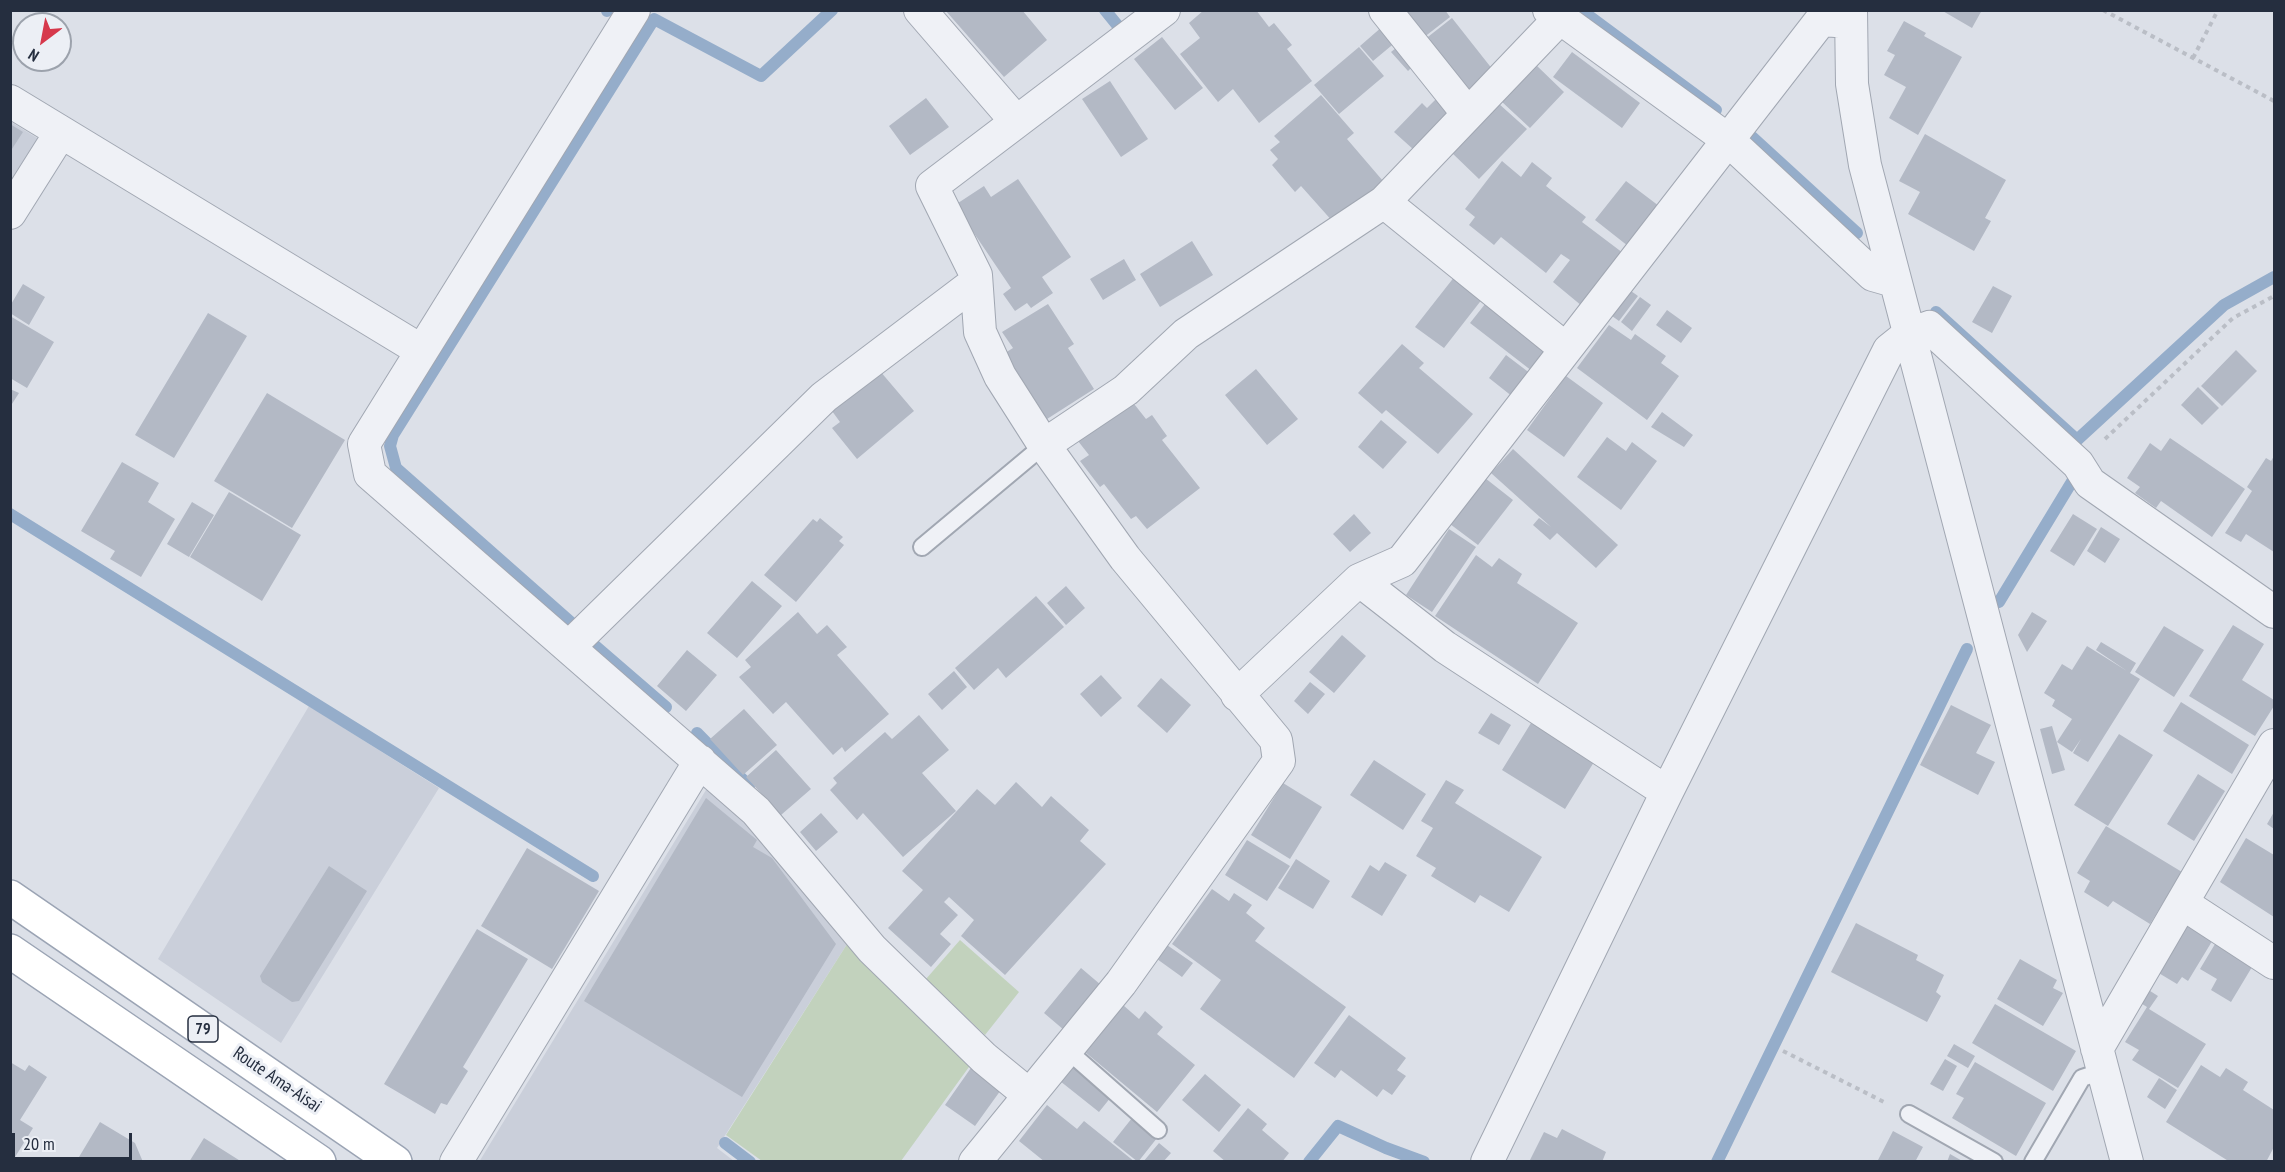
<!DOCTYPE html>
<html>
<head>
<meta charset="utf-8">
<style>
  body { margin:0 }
  #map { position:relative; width:2285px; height:1172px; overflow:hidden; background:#dce0e8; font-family:"PT Sans Narrow",sans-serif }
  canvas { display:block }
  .frame { position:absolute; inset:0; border:12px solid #252e3f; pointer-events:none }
  .north { position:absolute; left:12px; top:12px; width:60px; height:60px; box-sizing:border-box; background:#eceff5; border:2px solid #9ca2ac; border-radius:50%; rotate:212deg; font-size:16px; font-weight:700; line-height:24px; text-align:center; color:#252e3f }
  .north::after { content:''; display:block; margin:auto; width:21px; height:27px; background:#d6384b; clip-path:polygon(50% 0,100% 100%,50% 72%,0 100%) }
  .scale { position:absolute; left:12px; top:1133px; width:120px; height:27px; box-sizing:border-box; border:3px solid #252e3f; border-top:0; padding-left:8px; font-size:18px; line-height:21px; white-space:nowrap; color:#252e3f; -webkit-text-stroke:4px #eceff5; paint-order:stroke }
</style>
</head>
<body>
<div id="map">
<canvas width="2285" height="1172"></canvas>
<div class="frame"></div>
<div class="north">N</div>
<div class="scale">20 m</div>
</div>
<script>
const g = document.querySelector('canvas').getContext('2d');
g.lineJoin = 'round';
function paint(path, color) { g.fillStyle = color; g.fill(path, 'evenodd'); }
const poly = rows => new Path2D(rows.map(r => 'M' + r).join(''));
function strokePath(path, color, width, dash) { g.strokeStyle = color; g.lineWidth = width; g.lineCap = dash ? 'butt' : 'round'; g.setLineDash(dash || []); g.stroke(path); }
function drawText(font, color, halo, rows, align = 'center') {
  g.font = font + ' "PT Sans Narrow",sans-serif'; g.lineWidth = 6; g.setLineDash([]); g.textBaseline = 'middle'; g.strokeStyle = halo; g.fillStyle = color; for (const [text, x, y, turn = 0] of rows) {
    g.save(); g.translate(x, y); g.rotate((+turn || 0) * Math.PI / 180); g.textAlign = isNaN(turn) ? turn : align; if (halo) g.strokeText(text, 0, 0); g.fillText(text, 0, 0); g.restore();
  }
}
paint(poly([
  [11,122,37,138,40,150,11,197],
  [309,706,439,788,281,1043,158,959],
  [713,789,762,834,849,941,717,1148,734,1161,479,1162,706,790]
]), '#cacfda');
paint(poly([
  [960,940,1019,992,985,1035,926,979],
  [849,941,974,1060,901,1161,762,1161,726,1135]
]), '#c2d2bd');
strokePath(poly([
  [607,10,607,11],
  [1105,10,1122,31],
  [1581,10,1716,110],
  [1752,137,1857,233],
  [1936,312,2077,440,2224,305,2274,277],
  [10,514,593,876],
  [1999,602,2076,475],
  [575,626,396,468,390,446,393,435,654,19,761,76,832,10],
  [593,644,666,707],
  [697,733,749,786],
  [725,1143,750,1162],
  [1309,1162,1338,1126,1386,1148,1424,1162],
  [1717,1162,1967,649]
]), '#95adca', 12);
paint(poly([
  [945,10,1022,10,1047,40,1004,77],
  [1204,10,1256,10,1269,27,1274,23,1292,45,1287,49,1312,81,1259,123,1233,89,1218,102,1180,54,1200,38,1189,23],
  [1400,10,1445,10,1450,17,1423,38],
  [1941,10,1982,10,1972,28],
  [1452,18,1493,70,1465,92,1424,40],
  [1904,21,1926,33,1924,36,1962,57,1918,135,1889,118,1906,87,1884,75,1895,55,1887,51],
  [1383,26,1397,41,1373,61,1360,46],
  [1162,37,1203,88,1175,110,1134,59],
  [1401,44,1417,62,1408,71,1391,52],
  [1359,47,1384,76,1339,114,1314,85],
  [1572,52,1640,103,1622,128,1553,77],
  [1535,64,1564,92,1530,128,1501,101],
  [1110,81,1148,139,1121,157,1082,99],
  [1321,95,1354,133,1347,139,1383,181,1334,223,1301,186,1295,192,1272,165,1278,159,1270,150,1280,142,1274,136],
  [926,98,949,127,910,155,889,126],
  [1436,99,1449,111,1414,150,1394,132,1422,103,1427,108],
  [1498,103,1527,129,1479,179,1451,152],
  [10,124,23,132,10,152],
  [1925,134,2006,180,1985,218,1991,221,1974,251,1908,214,1920,192,1899,181],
  [1502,161,1521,177,1532,162,1552,178,1546,186,1586,217,1582,222,1623,253,1582,306,1553,282,1570,260,1561,254,1546,273,1501,237,1494,245,1469,225,1475,217,1465,209],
  [1018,179,1071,257,1042,277,1053,293,1031,308,1027,303,1015,311,1003,294,1011,288,955,205,984,186,991,197],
  [1626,181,1659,206,1628,246,1595,220],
  [1192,241,1213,275,1160,307,1140,274],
  [1124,259,1136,280,1103,300,1090,279],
  [1455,276,1483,298,1444,348,1415,327],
  [23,284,45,297,29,325,10,313,10,306],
  [1993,286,2012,296,1992,333,1972,322],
  [1631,291,1638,296,1619,321,1612,316],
  [1640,297,1651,305,1632,331,1621,322],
  [1489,299,1551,348,1532,371,1470,323],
  [1048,304,1074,344,1068,348,1094,389,1047,419,1005,353,1013,348,1002,332],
  [1667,310,1692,328,1681,343,1656,325],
  [208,313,247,336,174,458,135,435],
  [10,316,54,342,27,388,10,378],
  [1609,325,1631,340,1635,334,1666,356,1661,363,1679,376,1647,420,1577,368],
  [1402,344,1424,363,1419,368,1473,414,1438,454,1386,410,1382,414,1358,393],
  [2236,350,2257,371,2222,406,2201,386],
  [1506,355,1531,374,1513,397,1489,378],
  [1256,369,1298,419,1267,445,1225,395],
  [880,371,914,411,857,459,832,428,840,422,832,411],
  [1566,376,1603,403,1564,457,1527,430],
  [2198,387,2219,408,2202,425,2181,405],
  [10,389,19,393,10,407],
  [267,393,345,440,292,528,214,481],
  [1131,400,1146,419,1152,415,1167,436,1162,440,1200,488,1147,529,1136,516,1131,519,1104,484,1100,487,1080,461,1089,455,1078,441],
  [1662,412,1693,435,1684,447,1651,427],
  [1381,420,1407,442,1383,469,1358,447],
  [1607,437,1626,451,1632,442,1657,461,1621,510,1577,477],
  [2170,438,2245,489,2212,537,2161,501,2156,508,2135,493,2140,487,2127,478,2150,443,2161,451],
  [1513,449,1618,545,1596,568,1557,533,1550,540,1533,525,1539,518,1551,527,1491,473],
  [2274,456,2274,552,2246,534,2241,542,2225,533,2252,491,2247,487,2266,458,2271,461],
  [122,462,159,483,148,502,175,519,141,577,110,559,115,551,81,531],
  [1485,478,1513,500,1478,545,1450,524],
  [229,492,301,535,262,601,190,557],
  [192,502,214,515,189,557,167,544],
  [1354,514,1371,533,1350,552,1333,534],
  [2073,514,2097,529,2074,566,2050,551],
  [820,518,843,537,839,541,844,545,796,602,764,575,813,519,817,522],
  [2101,527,2120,539,2105,563,2087,551],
  [1449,529,1476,547,1432,612,1406,595],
  [1476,555,1492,567,1499,558,1522,574,1517,583,1578,623,1538,684,1435,616],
  [752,581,782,606,737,658,707,633],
  [1066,586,1085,608,1066,625,1047,603],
  [1036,596,1064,627,1006,678,998,668,974,690,955,668],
  [798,612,817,634,827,625,847,647,837,655,889,714,845,752,842,747,833,755,786,702,773,714,739,677,751,667,745,660],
  [2032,612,2047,621,2027,652,2018,635],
  [2233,625,2264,644,2242,680,2274,700,2274,706,2255,736,2189,696],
  [2164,626,2204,650,2174,697,2135,672],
  [1342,635,1366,656,1334,693,1309,672],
  [2101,642,2136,663,2130,673,2140,679,2088,762,2073,753,2081,739,2072,752,2057,742,2072,719,2052,706,2055,700,2044,693,2062,664,2072,670,2087,646,2127,671,2096,650],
  [687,650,717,675,686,711,657,686],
  [954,671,967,687,942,710,928,694],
  [1101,675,1122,698,1101,717,1080,694],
  [1161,678,1191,705,1167,733,1137,706],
  [1310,682,1325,694,1308,714,1294,701],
  [2181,702,2249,745,2232,774,2163,731],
  [1951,705,1991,725,1976,753,1995,762,1978,795,1920,765],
  [744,709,777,745,743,775,710,739],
  [1491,713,1511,725,1499,745,1478,733],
  [919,715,949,750,922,773,956,811,903,857,863,813,857,820,830,790,837,783,833,778,885,732,892,739],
  [1531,723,1594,762,1565,809,1502,770],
  [2052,726,2065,770,2052,774,2040,729],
  [2119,734,2153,755,2108,826,2074,805],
  [776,750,811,789,781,815,746,777],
  [1374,760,1426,794,1403,830,1350,795],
  [2198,774,2225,791,2194,841,2167,824],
  [1446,780,1464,790,1455,803,1542,857,1509,912,1480,895,1475,903,1431,876,1436,868,1416,856,1433,828,1421,821],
  [1016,782,1042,807,1051,796,1089,830,1080,841,1106,864,1005,975,961,936,974,920,949,897,944,902,958,915,940,934,951,944,931,967,888,928,923,890,902,871,977,789,995,805],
  [1283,783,1322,807,1290,859,1251,835],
  [706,798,757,840,753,847,772,858,836,944,742,1097,584,1001],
  [2274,812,2274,829,2267,824],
  [821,813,838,832,816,851,800,832],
  [2106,826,2182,872,2150,924,2113,901,2108,907,2084,892,2090,881,2077,873],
  [2246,838,2274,855,2274,917,2220,882],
  [1247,840,1290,866,1267,901,1225,875],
  [527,848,599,891,552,969,481,926],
  [1296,859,1330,881,1313,909,1278,888],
  [1385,862,1407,875,1382,916,1351,897,1370,865,1379,871],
  [329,866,367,891,299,1001,292,1002,262,982,260,976],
  [1212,889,1229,901,1234,893,1252,905,1246,913,1265,928,1255,941,1346,1007,1294,1078,1200,1009,1221,980,1172,944],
  [1856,923,1918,955,1916,960,1944,975,1936,992,1941,996,1927,1022,1831,972],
  [2187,923,2214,938,2188,981,2182,977,2177,984,2157,972],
  [477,929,528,959,463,1067,468,1071,447,1105,441,1103,435,1114,384,1084],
  [2215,944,2252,967,2231,1002,2211,990,2217,979,2200,969],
  [1167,945,1193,963,1182,977,1157,959],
  [2020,959,2057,980,2053,988,2063,993,2043,1026,1997,999],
  [1081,968,1101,985,1064,1030,1044,1013],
  [2147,989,2158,996,2149,1009,2206,1044,2178,1088,2132,1060,2139,1050,2125,1042,2147,1007,2139,1002],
  [1995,1004,2076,1051,2053,1091,1972,1043],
  [1123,1005,1139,1019,1145,1011,1163,1027,1157,1034,1195,1065,1157,1112,1085,1052],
  [1349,1015,1406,1058,1397,1070,1406,1076,1392,1095,1383,1089,1377,1097,1341,1070,1335,1078,1314,1063],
  [1954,1044,1975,1056,1968,1068,1947,1056],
  [1945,1059,1957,1066,1943,1091,1930,1084],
  [10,1062,25,1071,29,1065,47,1077,20,1120,33,1128,12,1162],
  [1975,1062,2046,1103,2016,1156,1952,1118,1964,1098,1956,1094],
  [973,1065,1003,1087,975,1126,945,1105],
  [2201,1065,2220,1077,2226,1068,2248,1082,2243,1090,2274,1110,2274,1147,2266,1162,2230,1162,2166,1122],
  [1072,1066,1111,1097,1099,1112,1060,1081],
  [1205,1074,1241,1105,1219,1132,1182,1100],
  [2159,1078,2177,1090,2165,1109,2147,1097],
  [1047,1105,1077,1129,1084,1121,1135,1162,1045,1162,1019,1141],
  [1248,1108,1267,1124,1262,1130,1289,1153,1282,1162,1226,1162,1213,1151],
  [1132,1118,1157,1138,1138,1162,1113,1142],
  [100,1122,135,1143,143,1162,76,1162],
  [1562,1129,1606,1152,1602,1162,1529,1162,1544,1132,1557,1138],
  [1893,1131,1923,1147,1915,1162,1877,1162],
  [204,1138,242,1162,189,1162],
  [1159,1143,1171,1153,1163,1162,1143,1162],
  [1950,1154,1964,1162,1947,1162]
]), '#b3b9c5');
const service = poly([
  [922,547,1044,445],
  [1066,1049,1158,1130],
  [1909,1114,1994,1162],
  [2033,1162,2082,1078,2103,1071]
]);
const minor = poly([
  [634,10,364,444,370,474,756,811,872,949,984,1058,1028,1094],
  [920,10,1015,120],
  [1385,10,1468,114],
  [1549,10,1727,139,1873,275,1894,281],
  [1851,10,1852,84,1865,165,2127,1162],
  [10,101,422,351],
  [1384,202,1566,349],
  [10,213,61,132],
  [1044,445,1126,390,1186,334,1384,202,1560,18],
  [1359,580,1445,647,1667,792],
  [570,646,824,397,976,282],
  [1237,695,1359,580,1402,561,1821,20,1851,22],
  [2182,903,2274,963],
  [2097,1049,2274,745],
  [456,1162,700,761],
  [975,1162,1121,983,1279,761,1276,740,1125,558,1044,445,1000,376,980,332,976,275,932,186,1164,10],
  [1487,1162,1667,792,1889,350,1909,334,1929,327,2078,464,2090,483,2274,612]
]);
const primary = poly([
  [10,897,395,1162],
  [10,951,319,1162]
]);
strokePath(service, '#a1a7b2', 20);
strokePath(minor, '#a1a7b2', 34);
strokePath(primary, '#9ba4b4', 36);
strokePath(poly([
  [2103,10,2274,101],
  [2193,58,2218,10],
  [2105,439,2233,318,2274,296],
  [1783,1051,1884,1102]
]), '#babec6', 4, [4.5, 4.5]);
strokePath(service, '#eff1f6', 16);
strokePath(minor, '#eff1f6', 32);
strokePath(primary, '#fff', 33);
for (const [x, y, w] of [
  [203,1029,30]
]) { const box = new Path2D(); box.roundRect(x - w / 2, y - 13, w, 26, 4.5); g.fillStyle = '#eceff5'; g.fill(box); strokePath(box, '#252e3f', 1.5); }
drawText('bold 16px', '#252e3f', null, [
  ["79",203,1029]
]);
drawText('18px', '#252e3f', '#eceff5', [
  ["Route Ama-Aisai",277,1080,34]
]);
</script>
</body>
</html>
